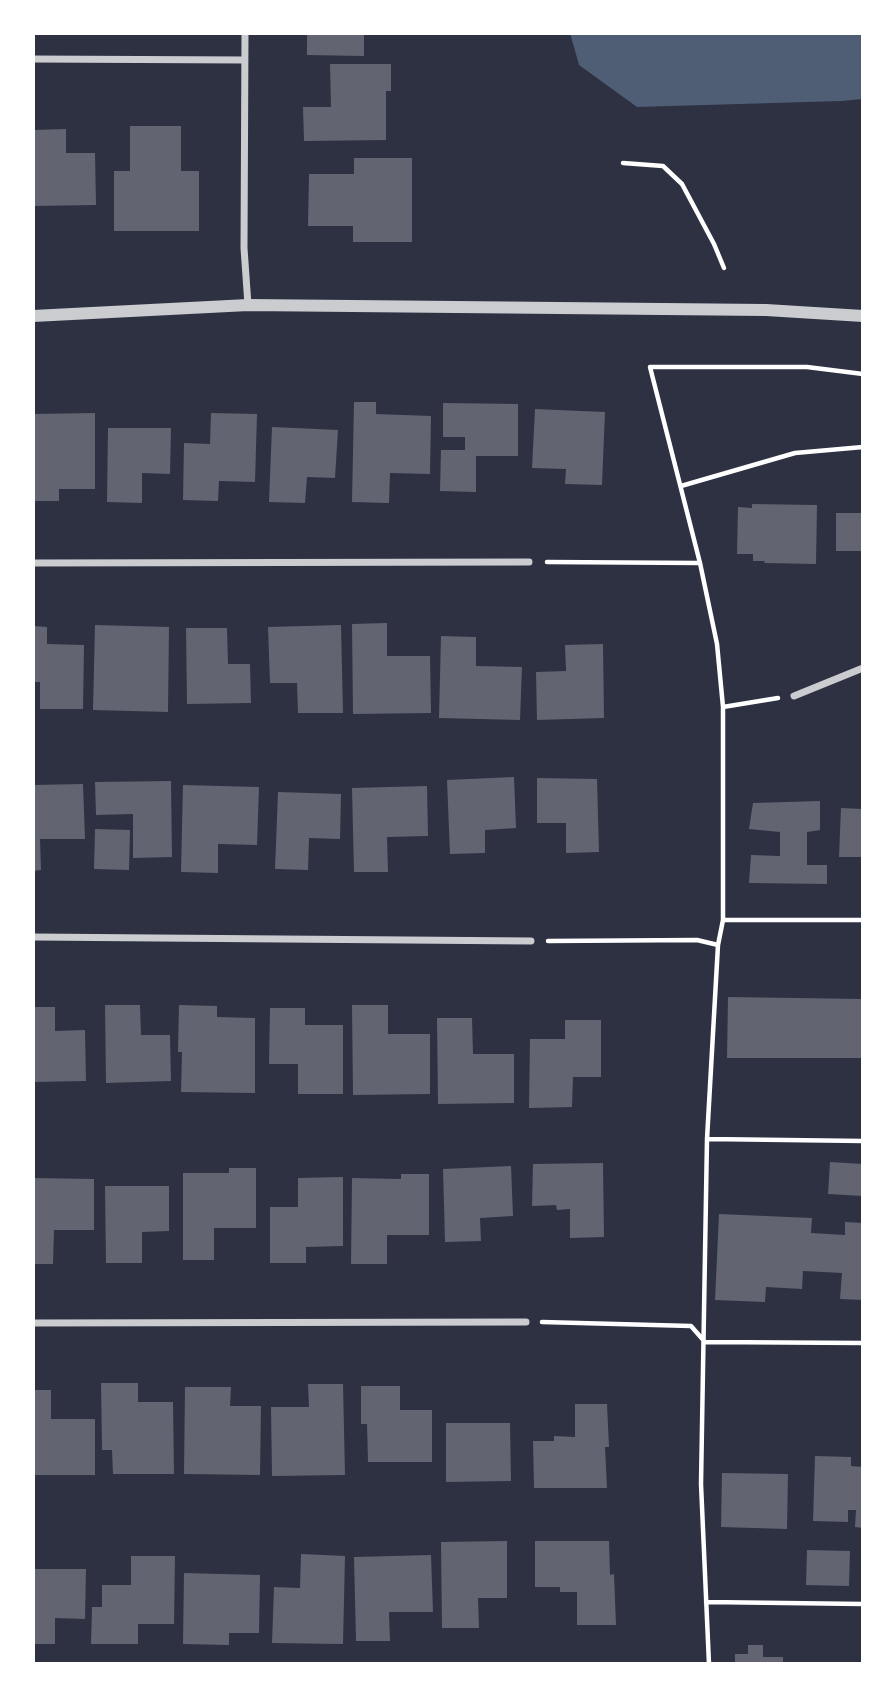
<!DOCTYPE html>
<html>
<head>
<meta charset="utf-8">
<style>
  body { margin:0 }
  #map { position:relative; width:896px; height:1697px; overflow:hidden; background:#2d3142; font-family:"Noto Serif",serif }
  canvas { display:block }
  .frame { position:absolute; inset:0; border:35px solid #fff; pointer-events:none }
</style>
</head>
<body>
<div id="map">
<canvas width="896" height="1697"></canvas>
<div class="frame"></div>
</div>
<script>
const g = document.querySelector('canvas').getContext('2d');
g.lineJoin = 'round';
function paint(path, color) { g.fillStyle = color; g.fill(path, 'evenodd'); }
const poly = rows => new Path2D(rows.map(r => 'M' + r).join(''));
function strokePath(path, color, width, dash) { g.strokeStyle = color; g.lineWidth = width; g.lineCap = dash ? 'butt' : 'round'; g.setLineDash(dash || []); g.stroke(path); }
paint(poly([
  [570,33,863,33,863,99,842,101,637,107,579,65]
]), '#4f5d75');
paint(poly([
  [307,33,364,33,364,56,307,55],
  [330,64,391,64,391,91,386,91,386,140,304,141,303,107,331,107],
  [130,126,181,126,181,171,199,171,199,231,114,231,114,171,130,171],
  [66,129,66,153,95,153,96,205,33,206,33,130],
  [354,158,412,158,412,242,353,242,353,226,308,226,309,174,354,174],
  [354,402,376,402,376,414,431,416,430,474,390,473,389,503,352,502],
  [443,403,518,404,518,456,476,456,476,492,440,491,441,450,465,450,465,437,443,437],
  [535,409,605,412,602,485,565,484,566,469,532,468],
  [95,413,95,489,59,489,59,501,33,501,33,414],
  [211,413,257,414,255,482,219,481,218,501,183,500,184,443,210,444],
  [272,427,338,430,335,478,307,477,305,503,269,502],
  [108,428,171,428,170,474,142,473,142,503,107,502],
  [752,504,817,505,816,564,764,563,765,561,753,561,753,554,737,554,738,507,752,508],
  [836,513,863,513,863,551,836,551],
  [387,623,387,656,430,656,431,713,353,714,352,624],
  [95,625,169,627,168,712,93,710],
  [341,625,343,713,298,713,297,683,270,683,268,627],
  [33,626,47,627,47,644,84,645,83,709,40,709,40,682,33,682],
  [186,628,227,628,228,664,250,664,251,703,187,704],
  [441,636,476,637,476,666,522,667,520,720,439,718],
  [603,644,604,718,537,720,536,672,566,671,565,645],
  [514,777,516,828,485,830,485,853,450,854,447,780],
  [537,778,597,779,599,852,566,853,566,823,537,823],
  [171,781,172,857,133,858,133,814,96,815,95,782],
  [83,784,85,839,40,839,41,870,33,871,33,785],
  [183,785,259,787,257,845,218,844,218,873,181,872],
  [427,786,428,836,387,837,388,872,354,872,352,788],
  [278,792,341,794,340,839,309,838,308,870,275,869],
  [820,801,820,830,807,832,807,865,827,865,827,884,749,883,751,855,780,856,780,832,749,829,753,803],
  [841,808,863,809,863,857,839,857],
  [95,829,130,830,129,870,94,869],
  [728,997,863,999,863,1058,727,1058],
  [105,1005,140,1005,141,1035,170,1035,171,1081,106,1083],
  [179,1005,217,1006,217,1017,255,1018,255,1093,181,1092,182,1052,178,1052],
  [352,1005,388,1005,388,1034,430,1034,430,1094,353,1095],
  [33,1007,55,1007,55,1031,85,1030,86,1081,33,1082],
  [270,1008,305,1008,305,1025,343,1025,343,1094,298,1094,298,1064,269,1064],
  [437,1018,472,1018,473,1054,514,1054,514,1103,438,1104],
  [565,1020,601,1020,601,1077,573,1077,572,1107,529,1108,530,1039,565,1039],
  [830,1162,863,1164,863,1196,828,1194],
  [603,1163,604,1237,570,1238,570,1209,557,1210,556,1205,532,1206,533,1164],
  [511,1166,513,1216,480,1218,481,1241,445,1242,443,1169],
  [229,1168,256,1168,256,1228,214,1228,214,1260,183,1260,183,1173,229,1173],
  [401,1174,429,1174,429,1235,387,1235,387,1264,351,1264,352,1178,401,1179],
  [343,1177,343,1246,306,1247,306,1263,270,1263,270,1207,298,1207,298,1178],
  [33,1178,94,1179,94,1230,54,1230,53,1264,33,1264],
  [105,1186,169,1186,169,1231,142,1232,142,1263,106,1263],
  [719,1214,812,1218,811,1233,845,1235,845,1222,863,1223,863,1300,840,1299,842,1273,803,1271,802,1289,766,1287,765,1302,715,1300],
  [101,1383,138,1383,138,1402,173,1402,174,1474,113,1474,112,1450,102,1450],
  [308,1384,343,1384,345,1475,272,1476,271,1407,309,1407],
  [361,1386,400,1386,400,1410,432,1410,432,1462,368,1462,367,1424,361,1424],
  [185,1387,231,1387,230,1406,261,1406,260,1475,184,1474],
  [33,1390,51,1390,51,1419,95,1419,95,1475,33,1475],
  [575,1404,607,1404,609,1447,605,1447,607,1488,534,1488,533,1441,554,1441,554,1436,575,1437],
  [446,1423,510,1423,511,1481,446,1482],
  [815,1456,851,1457,851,1466,863,1467,863,1528,855,1527,856,1510,848,1510,848,1522,813,1521],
  [722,1473,788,1474,787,1529,721,1527],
  [507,1541,507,1598,478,1598,479,1628,442,1628,441,1542],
  [535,1541,609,1541,610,1575,614,1574,616,1625,577,1625,577,1592,560,1592,560,1587,535,1587],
  [807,1550,850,1551,849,1586,806,1585],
  [301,1554,345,1556,343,1644,272,1643,274,1587,300,1588],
  [431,1555,433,1612,389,1612,390,1641,356,1641,354,1557],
  [131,1556,175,1556,174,1624,138,1624,138,1644,91,1644,92,1607,102,1607,102,1585,131,1585],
  [33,1569,86,1569,85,1619,55,1618,55,1644,33,1644],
  [184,1573,260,1575,259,1633,229,1633,229,1645,183,1644],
  [748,1645,763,1645,763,1657,783,1657,783,1664,735,1664,735,1654,748,1654]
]), '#626471');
strokePath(poly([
  [623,163,663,166,682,184,714,244,724,268],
  [681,486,795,453,863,447],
  [547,562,700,563],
  [723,707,778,698],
  [723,920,863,920],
  [548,941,697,940,718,945],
  [707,1139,863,1141],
  [542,1322,691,1326,705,1342,863,1343],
  [706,1602,863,1604],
  [709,1664,701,1484,707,1139,718,945,723,920,723,707,717,644,700,563,650,367,807,367,863,374]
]), '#fff', 4.5);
strokePath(poly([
  [245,33,244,248,248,305],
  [33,59,245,60],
  [33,563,529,562],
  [794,696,863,668],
  [33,937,531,941],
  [33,1323,526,1322]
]), '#caccd0', 7);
strokePath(poly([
  [33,316,248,305,766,310,863,316]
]), '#caccd0', 12);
</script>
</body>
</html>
